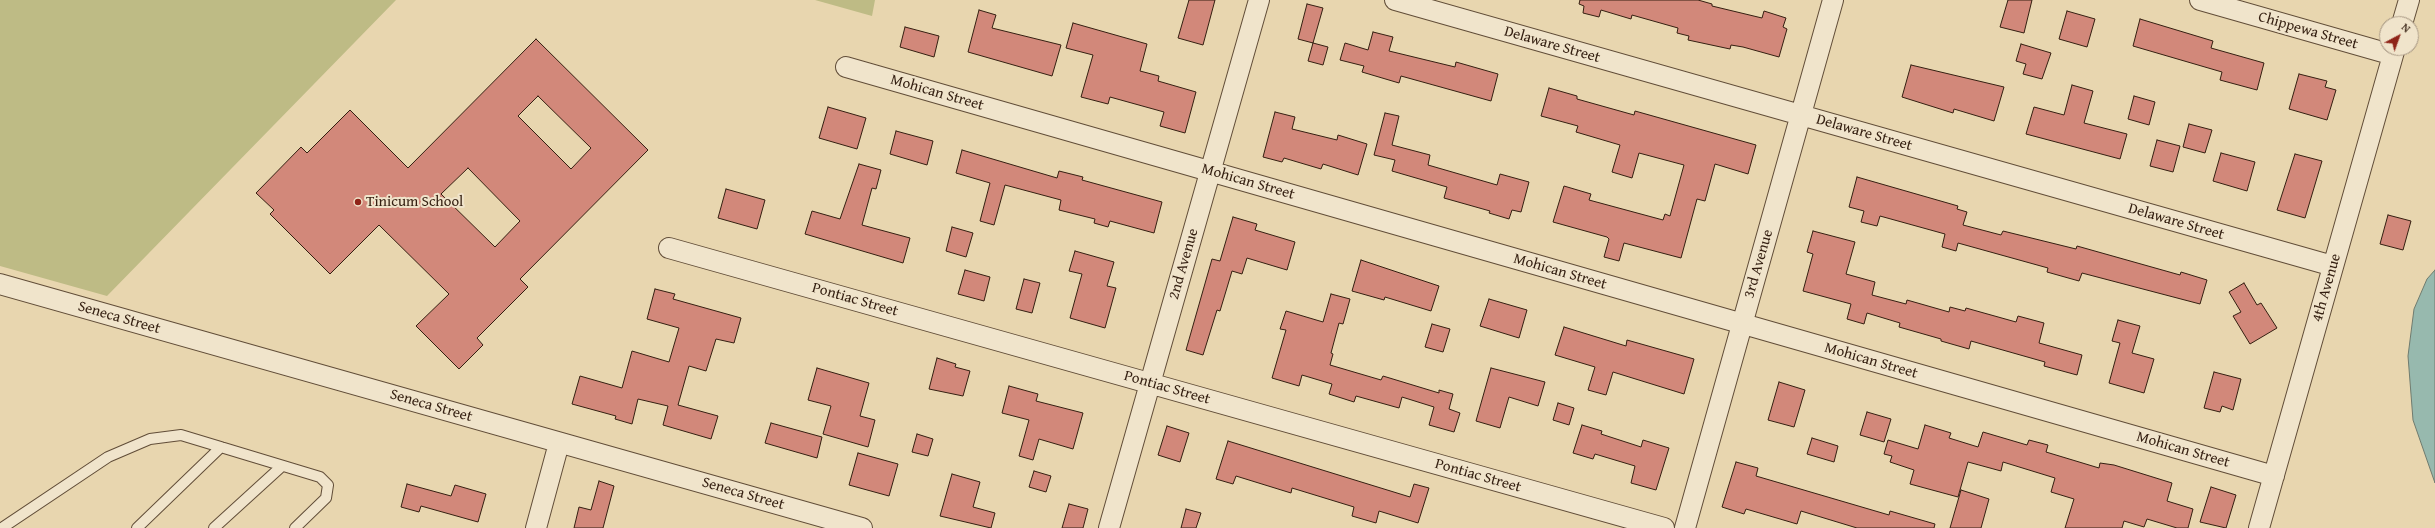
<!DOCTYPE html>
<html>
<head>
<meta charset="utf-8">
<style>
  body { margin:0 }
  #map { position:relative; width:2435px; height:528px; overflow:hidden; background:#e8d6af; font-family:"Gentium Book Plus",serif }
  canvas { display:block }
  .north { position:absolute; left:2379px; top:16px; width:40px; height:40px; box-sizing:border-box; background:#f0e4cb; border:1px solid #a59581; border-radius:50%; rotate:41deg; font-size:11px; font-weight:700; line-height:16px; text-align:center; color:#341f11 }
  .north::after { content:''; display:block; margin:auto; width:14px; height:18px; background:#8f2418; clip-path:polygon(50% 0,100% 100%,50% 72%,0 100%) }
</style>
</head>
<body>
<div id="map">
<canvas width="2435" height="528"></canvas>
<div class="north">N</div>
</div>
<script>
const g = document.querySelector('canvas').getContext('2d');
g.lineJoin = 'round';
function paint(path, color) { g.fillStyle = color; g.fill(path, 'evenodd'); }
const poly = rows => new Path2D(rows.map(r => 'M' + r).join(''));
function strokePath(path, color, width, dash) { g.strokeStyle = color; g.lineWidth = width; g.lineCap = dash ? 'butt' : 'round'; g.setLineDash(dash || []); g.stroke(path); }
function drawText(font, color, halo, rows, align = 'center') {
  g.font = font + ' "Gentium Book Plus",serif'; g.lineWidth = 4; g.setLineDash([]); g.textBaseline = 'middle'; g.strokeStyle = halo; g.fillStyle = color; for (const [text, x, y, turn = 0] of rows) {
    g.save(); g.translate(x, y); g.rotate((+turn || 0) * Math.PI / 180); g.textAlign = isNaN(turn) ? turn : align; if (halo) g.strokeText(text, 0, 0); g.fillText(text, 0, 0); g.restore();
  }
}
paint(poly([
  [0,0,396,0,107,296,0,266],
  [815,0,875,0,872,16]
]), '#bebb85');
const water = poly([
  [2435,270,2435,483,2413,420,2408,356,2414,309,2427,279,2435,270]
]);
paint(water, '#97b9ae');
strokePath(water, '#6f7b6f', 1);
const building = poly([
  [1189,0,1215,0,1203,45,1178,38,1189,0],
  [1580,0,1698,0,1712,4,1712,6,1762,18,1764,11,1786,18,1783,27,1787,29,1779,57,1743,47,1731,45,1730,49,1688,40,1689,36,1677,33,1678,28,1632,15,1631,19,1601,10,1599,17,1583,13,1584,6,1579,4,1580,0],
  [2008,0,2032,0,2024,33,2000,27,2008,0],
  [1307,4,1323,8,1313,43,1298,39,1307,4],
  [979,10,996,15,992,28,1061,45,1052,76,968,52,979,10],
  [2067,11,2095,19,2087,47,2059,39,2067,11],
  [2140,19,2213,41,2211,48,2264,63,2257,90,2220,80,2222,72,2133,46,2140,19],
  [1073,23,1147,44,1140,71,1159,76,1158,81,1196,92,1185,133,1160,126,1164,112,1110,97,1108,104,1081,97,1093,55,1066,48,1073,23],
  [905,27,939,36,934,57,900,47,905,27],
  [1373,32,1393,37,1389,51,1455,67,1456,62,1498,74,1491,101,1401,76,1399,83,1362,72,1364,66,1340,60,1345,43,1368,50,1373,32],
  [536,39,648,150,520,279,528,287,477,338,483,345,459,369,416,326,449,294,379,225,330,274,270,214,274,210,256,193,301,147,307,153,350,110,408,168,536,39],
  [538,96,591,148,571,169,518,116,538,96],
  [468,168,520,221,495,247,441,194,468,168],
  [1313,43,1328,47,1323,65,1308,61,1313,43],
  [2021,44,2051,53,2042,79,2023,74,2026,64,2016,61,2021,44],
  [1911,65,2004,87,1994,121,1954,109,1953,113,1902,97,1911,65],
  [2299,74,2327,81,2325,87,2336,90,2327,120,2289,109,2299,74],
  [2072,85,2093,91,2084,123,2127,134,2120,159,2026,134,2034,107,2064,115,2072,85],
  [1549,88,1577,96,1577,99,1634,115,1635,111,1756,145,1748,174,1715,164,1705,201,1697,199,1681,258,1624,243,1619,261,1604,257,1609,239,1607,237,1553,222,1564,186,1591,194,1589,200,1663,220,1665,214,1670,216,1684,165,1639,153,1632,178,1612,172,1620,145,1576,132,1578,126,1541,116,1549,88],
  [2134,96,2155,102,2149,125,2128,119,2134,96],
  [828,107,866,118,857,149,819,138,828,107],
  [1275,112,1295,117,1292,129,1337,140,1338,135,1367,144,1358,175,1323,164,1321,169,1284,158,1282,162,1263,157,1275,112],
  [1385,113,1399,116,1392,145,1430,155,1428,165,1497,185,1500,174,1529,182,1521,212,1512,210,1509,219,1489,213,1490,211,1444,198,1447,187,1392,171,1395,160,1374,155,1385,113],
  [2189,124,2212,130,2205,153,2183,147,2189,124],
  [896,131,933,141,927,165,890,154,896,131],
  [2157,140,2180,146,2173,172,2150,166,2157,140],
  [962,150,1057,178,1059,171,1083,177,1082,180,1162,202,1154,233,1110,221,1108,227,1094,223,1095,219,1059,210,1061,200,1005,185,994,225,980,221,990,183,956,173,962,150],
  [2221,153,2255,162,2247,191,2213,181,2221,153],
  [2295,154,2322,161,2305,218,2277,210,2295,154],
  [859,164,881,170,876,189,872,188,862,225,910,238,903,263,805,234,812,211,840,219,859,164],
  [1857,177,1958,206,1957,209,1967,212,1963,225,2001,235,2003,231,2076,249,2077,246,2180,275,2181,272,2207,280,2200,304,2082,273,2079,281,2047,272,2048,268,1958,243,1956,251,1942,247,1945,234,1880,216,1877,226,1861,222,1864,211,1849,207,1857,177],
  [726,189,765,200,757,229,718,218,726,189],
  [2388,215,2411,221,2403,250,2380,244,2388,215],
  [1233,217,1257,224,1255,230,1295,242,1287,270,1247,258,1242,274,1232,271,1220,311,1217,310,1203,355,1186,350,1212,259,1220,261,1233,217],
  [952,227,973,233,966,257,946,251,952,227],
  [1813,231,1855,242,1846,274,1875,282,1872,295,1906,304,1907,300,1949,312,1950,307,1965,311,1966,308,2016,322,2018,316,2044,323,2039,343,2082,355,2077,375,2044,366,2045,362,1971,341,1969,349,1941,341,1941,339,1899,327,1900,323,1867,313,1864,324,1847,319,1851,304,1803,291,1813,254,1807,252,1813,231],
  [1075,251,1114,262,1107,286,1116,288,1105,328,1070,318,1082,274,1069,271,1075,251],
  [1361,260,1439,286,1431,311,1385,297,1384,300,1352,291,1361,260],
  [965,270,990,277,984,301,958,294,965,270],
  [1024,279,1040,283,1032,313,1016,309,1024,279],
  [2244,283,2257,305,2261,303,2277,328,2250,344,2233,316,2241,312,2229,292,2244,283],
  [655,289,675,294,673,299,741,318,734,343,716,339,706,371,689,366,678,405,718,416,711,439,663,425,668,406,638,399,632,424,615,419,616,416,572,404,580,376,622,388,632,351,669,362,679,328,647,319,655,289],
  [1331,294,1350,299,1343,324,1339,323,1331,353,1333,354,1330,365,1381,380,1383,376,1439,393,1439,390,1453,394,1449,409,1460,413,1454,432,1429,425,1434,407,1402,397,1399,408,1356,396,1354,402,1329,394,1332,384,1302,375,1299,386,1272,378,1286,330,1280,329,1286,311,1323,322,1331,294],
  [1489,299,1527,310,1519,338,1480,326,1489,299],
  [2118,320,2140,326,2132,353,2154,359,2144,393,2109,383,2120,343,2112,341,2118,320],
  [1432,324,1450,329,1443,352,1425,347,1432,324],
  [1564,327,1626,346,1627,340,1694,359,1684,394,1613,372,1606,395,1588,390,1595,367,1555,355,1564,327],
  [937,358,956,364,955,367,970,371,963,396,929,389,937,358],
  [817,368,869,383,860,416,875,420,868,447,823,434,831,406,808,400,817,368],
  [1491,368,1545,382,1538,406,1509,397,1500,428,1476,421,1491,368],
  [2214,372,2241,379,2233,410,2222,406,2220,412,2204,408,2214,372],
  [1779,382,1805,390,1794,427,1768,420,1779,382],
  [1009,386,1038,394,1036,401,1083,413,1073,449,1039,439,1033,460,1019,456,1029,420,1002,413,1009,386],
  [1558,403,1574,408,1569,425,1553,420,1558,403],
  [1867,412,1891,419,1884,442,1860,435,1867,412],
  [771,423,822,437,817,458,765,443,771,423],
  [1582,425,1602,431,1601,434,1641,447,1643,440,1669,448,1656,490,1631,483,1635,466,1595,454,1593,459,1573,453,1582,425],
  [1925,425,1951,433,1949,438,1978,447,1983,432,2027,445,2029,440,2048,445,2046,452,2099,468,2100,463,2114,465,2172,483,2167,501,2193,509,2188,528,2177,528,2147,519,2144,527,2124,521,2122,528,2065,528,2074,499,2051,492,2055,478,2003,462,2001,471,1968,462,1958,497,1910,484,1914,470,1890,462,1892,456,1884,454,1888,440,1918,449,1925,425],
  [1167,426,1189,433,1180,462,1158,455,1167,426],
  [917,434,933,439,928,456,912,452,917,434],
  [1812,438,1838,446,1834,462,1807,454,1812,438],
  [1228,441,1410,497,1414,484,1429,488,1418,523,1379,511,1376,523,1352,516,1354,507,1292,488,1291,493,1236,476,1233,484,1216,479,1228,441],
  [858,453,898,464,889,496,849,485,858,453],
  [1736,462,1758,468,1756,476,1889,515,1890,511,1935,524,1934,528,1857,528,1801,511,1797,524,1746,509,1744,514,1722,507,1736,462],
  [1034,471,1051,476,1046,492,1029,487,1034,471],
  [952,474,980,482,973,507,995,513,991,528,940,516,952,474],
  [599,481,614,486,603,528,574,528,579,507,591,510,599,481],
  [407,484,451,496,455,485,486,494,478,522,421,506,419,512,401,507,407,484],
  [2211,487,2236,495,2226,528,2200,522,2211,487],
  [1961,490,1989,499,1981,528,1950,528,1961,490],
  [1069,504,1088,509,1083,528,1062,528,1069,504],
  [1186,509,1201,513,1196,528,1181,528,1186,509]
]);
paint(building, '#d2887a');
strokePath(building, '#341f11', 1);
const service = poly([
  [2,528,108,457,150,439,181,435,320,477,328,485,326,498,295,528],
  [137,528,221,447],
  [214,528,282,466]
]);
const minor = poly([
  [1395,0,2333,266],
  [2200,0,2393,55],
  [2402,24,2409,0],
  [846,67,2274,476],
  [669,248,1664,528],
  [0,284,862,528],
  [536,528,559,443],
  [1109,528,1259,0],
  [1685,528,1833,0],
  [2259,528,2395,48]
]);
strokePath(service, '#614d38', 12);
strokePath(minor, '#614d38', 22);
strokePath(service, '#f0e4cb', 10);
strokePath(minor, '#f0e4cb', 20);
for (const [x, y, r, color] of [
  [358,202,4,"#8f2418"]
]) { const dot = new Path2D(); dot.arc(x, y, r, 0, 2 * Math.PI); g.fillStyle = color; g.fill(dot); strokePath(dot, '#f0e4cb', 1.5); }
drawText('15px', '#341f11', '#f0e4cb', [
  ["Chippewa Street",2308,31,16],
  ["Delaware Street",1552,45,16],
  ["Mohican Street",937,93,16],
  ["Delaware Street",1864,133,16],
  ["Mohican Street",1248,182,16],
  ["Delaware Street",2176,222,16],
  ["2nd Avenue",1184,264,-74],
  ["3rd Avenue",1759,264,-74],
  ["Mohican Street",1560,272,16],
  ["4th Avenue",2327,288,-74],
  ["Pontiac Street",855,300,16],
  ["Seneca Street",119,318,16],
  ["Mohican Street",1871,361,16],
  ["Pontiac Street",1167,388,16],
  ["Seneca Street",431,406,16],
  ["Mohican Street",2183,450,16],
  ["Pontiac Street",1478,476,16],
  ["Seneca Street",743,494,16]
]);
drawText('15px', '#341f11', '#f0e4cb', [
  ["Tinicum School",366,202]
], 'left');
</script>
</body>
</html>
